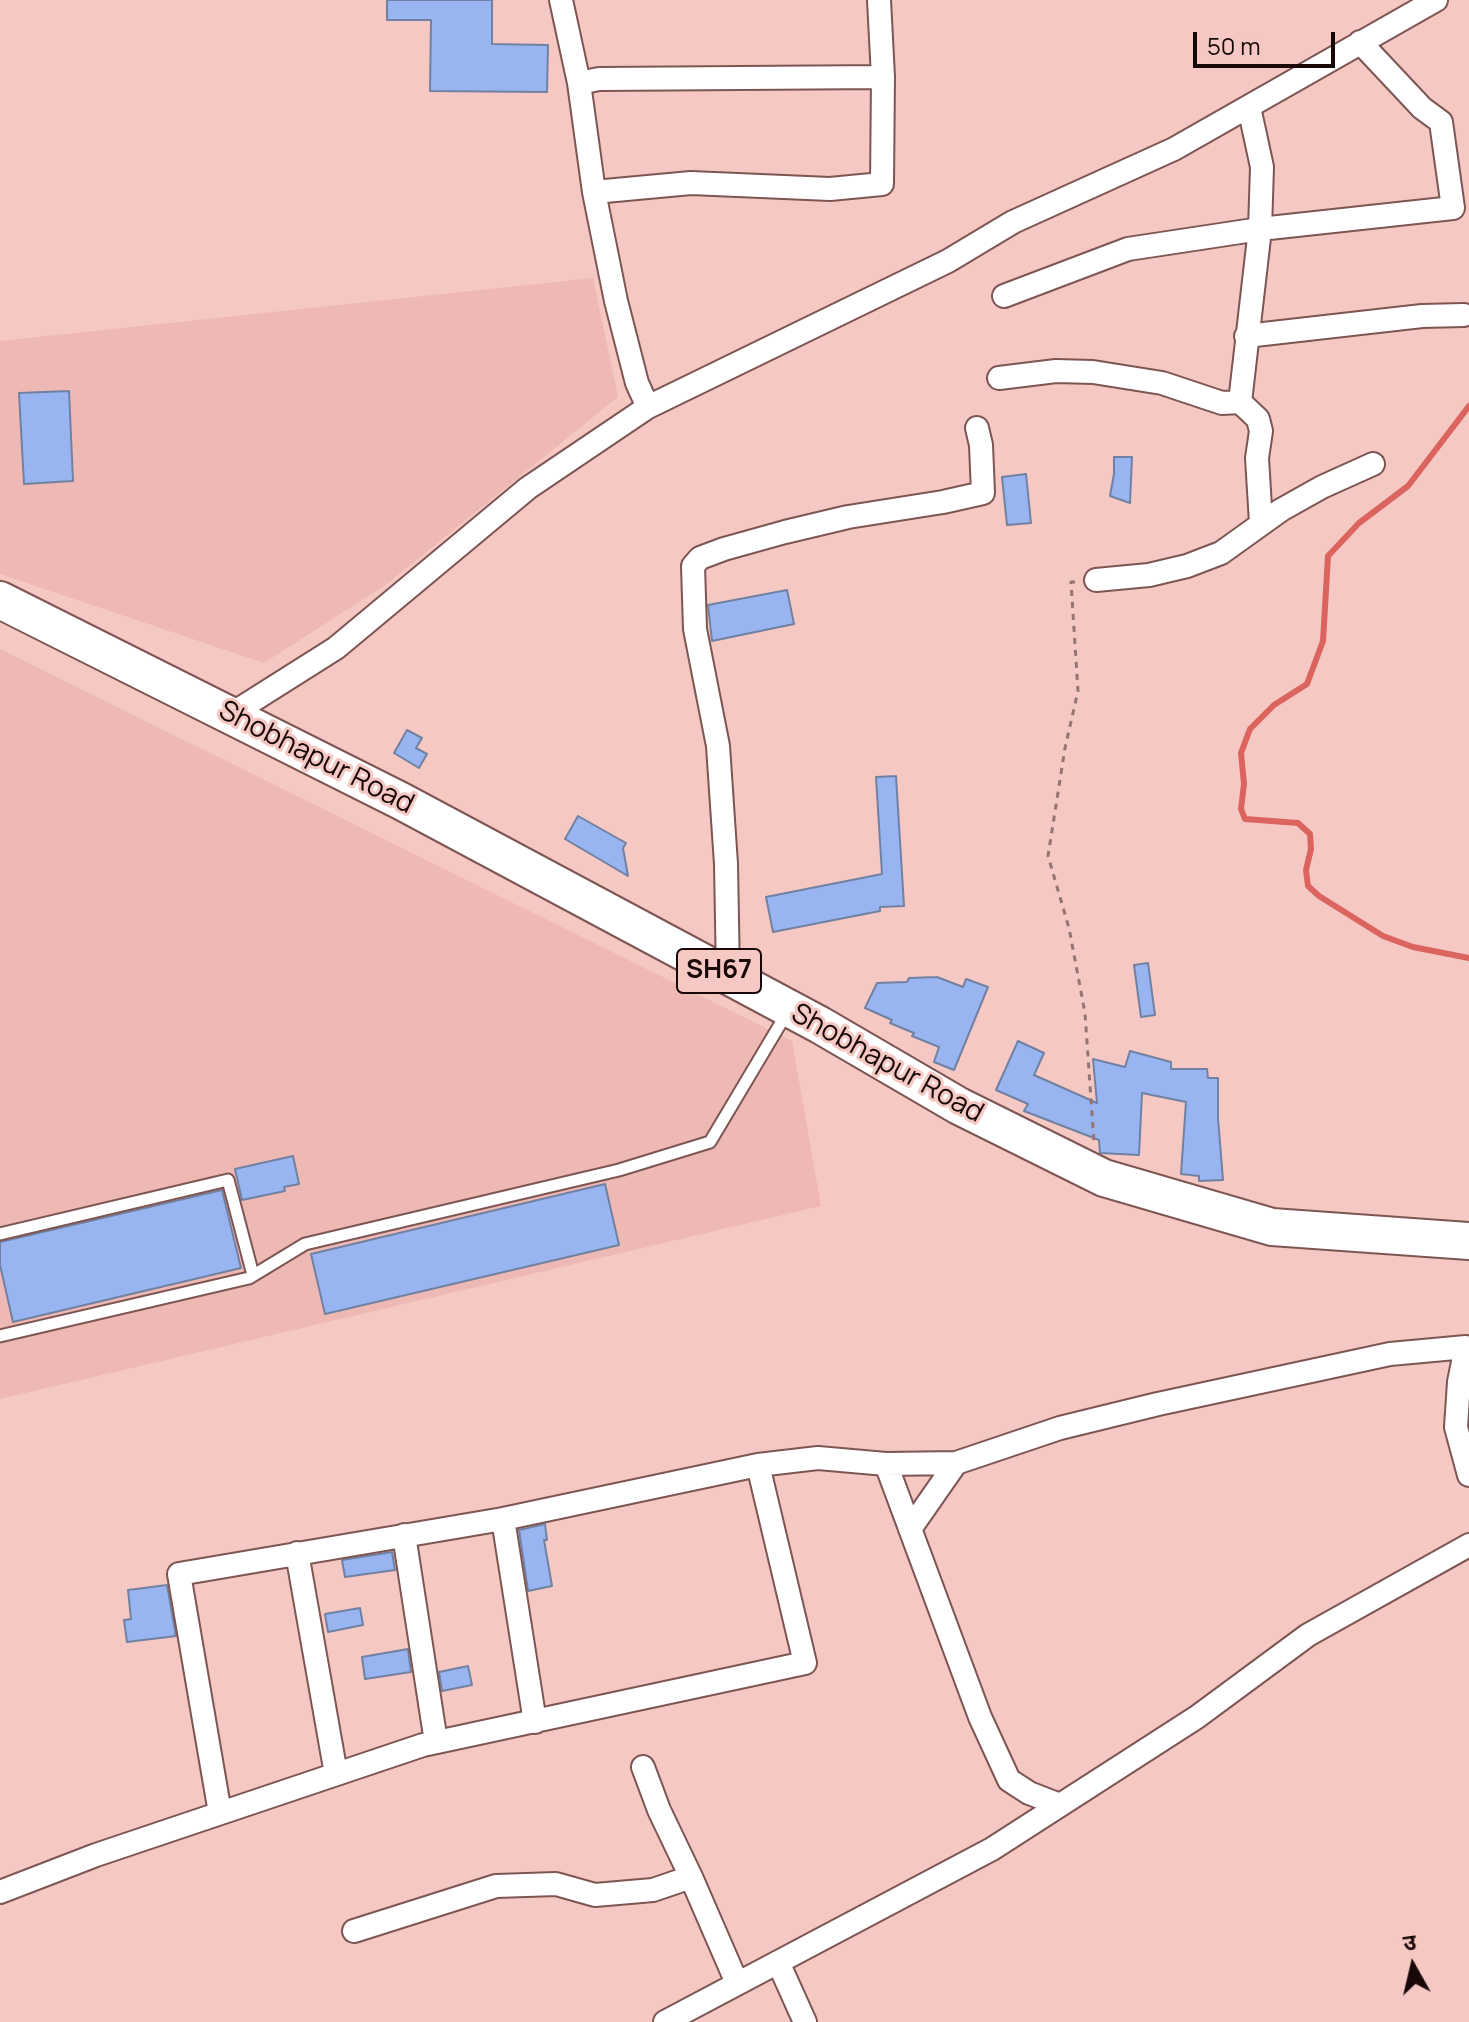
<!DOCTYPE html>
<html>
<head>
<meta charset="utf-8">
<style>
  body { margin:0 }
  #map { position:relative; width:1469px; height:2022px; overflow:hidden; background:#f5c8c3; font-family:Manrope,"Noto Sans Devanagari",sans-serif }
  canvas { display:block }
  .north { position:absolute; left:1373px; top:1926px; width:80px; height:80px; -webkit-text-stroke:6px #f5c8c3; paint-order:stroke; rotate:352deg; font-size:22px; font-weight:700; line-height:32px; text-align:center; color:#180908 }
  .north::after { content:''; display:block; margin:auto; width:28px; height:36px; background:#180908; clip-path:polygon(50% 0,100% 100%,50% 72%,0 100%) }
  .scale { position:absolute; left:1193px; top:32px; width:142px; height:36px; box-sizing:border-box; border:4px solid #180908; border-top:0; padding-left:10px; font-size:24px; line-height:28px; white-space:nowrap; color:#180908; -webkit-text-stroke:6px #f5c8c3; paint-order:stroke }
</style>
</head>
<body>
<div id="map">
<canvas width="1469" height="2022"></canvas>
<div class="north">उ</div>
<div class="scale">50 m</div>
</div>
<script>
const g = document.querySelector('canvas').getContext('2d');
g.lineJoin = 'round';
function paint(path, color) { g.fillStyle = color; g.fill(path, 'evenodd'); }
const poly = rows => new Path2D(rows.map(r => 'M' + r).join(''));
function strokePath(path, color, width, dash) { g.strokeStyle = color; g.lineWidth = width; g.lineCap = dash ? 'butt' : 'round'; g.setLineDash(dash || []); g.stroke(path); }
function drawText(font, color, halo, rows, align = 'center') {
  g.font = font + ' Manrope,sans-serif'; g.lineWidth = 6; g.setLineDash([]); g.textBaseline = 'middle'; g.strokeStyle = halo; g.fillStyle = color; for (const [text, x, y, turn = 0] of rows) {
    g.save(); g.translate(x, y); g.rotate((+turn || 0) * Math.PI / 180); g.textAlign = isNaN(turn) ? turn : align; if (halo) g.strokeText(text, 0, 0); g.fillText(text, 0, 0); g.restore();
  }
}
paint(poly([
  [593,278,618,397,387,584,264,663,0,574,0,341],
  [0,649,792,1041,821,1206,0,1399]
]), '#eeb9b4');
strokePath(poly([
  [1469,406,1408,486,1359,523,1328,556,1323,641,1307,684,1274,705,1250,729,1241,753,1244,784,1241,809,1245,819,1298,823,1310,834,1311,849,1306,870,1308,886,1319,896,1383,936,1413,947,1469,958]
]), '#dc645f', 6);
const building = poly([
  [387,0,492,0,492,44,548,45,547,92,430,91,431,20,387,20,387,0],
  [69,391,73,481,24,484,19,393,69,391],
  [1114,457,1132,457,1130,503,1110,496,1114,474,1114,457],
  [1026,474,1031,523,1007,525,1002,477,1026,474],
  [787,590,794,624,712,641,708,605,787,590],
  [407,730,422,738,416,748,427,754,419,768,394,753,407,730],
  [896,776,904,906,880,907,880,911,773,932,766,897,882,874,876,777,896,776],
  [578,816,626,843,623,848,628,876,565,839,578,816],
  [1148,963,1155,1015,1141,1017,1134,965,1148,963],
  [937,977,963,987,966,979,988,987,954,1070,934,1062,939,1047,912,1036,914,1033,890,1023,892,1020,865,1008,877,983,907,982,909,978,937,977],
  [1018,1041,1044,1053,1034,1075,1097,1103,1093,1059,1125,1067,1130,1051,1171,1062,1171,1069,1207,1069,1208,1078,1218,1078,1218,1118,1223,1180,1199,1181,1199,1176,1181,1174,1186,1102,1142,1093,1139,1155,1100,1153,1099,1140,1024,1111,1028,1104,996,1090,1018,1041],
  [293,1156,299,1184,284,1187,285,1191,242,1200,235,1169,293,1156],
  [605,1184,619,1245,325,1314,311,1254,605,1184],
  [222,1190,241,1268,13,1322,0,1265,0,1242,222,1190],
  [545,1524,547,1540,544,1540,552,1586,528,1591,519,1530,545,1524],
  [392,1552,395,1570,345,1577,342,1560,392,1552],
  [167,1585,176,1636,127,1642,124,1620,131,1619,128,1590,167,1585],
  [360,1608,363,1625,328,1632,325,1614,360,1608],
  [408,1649,411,1672,365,1679,362,1657,408,1649],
  [468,1666,472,1685,442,1691,439,1672,468,1666]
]);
paint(building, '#99b5f1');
strokePath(building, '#7181a1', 2);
const lane = poly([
  [0,1234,228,1180,253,1275],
  [0,1336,249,1278,305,1244,619,1170,710,1142,788,1011]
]);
const street = poly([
  [561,0,579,83,594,192,616,301,637,383,648,407],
  [579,83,599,79,883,77],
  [594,192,691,183,830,189,882,184,883,77,879,0],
  [1004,296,1128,249,1260,229,1453,208,1441,122,1422,108,1360,42],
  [1246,336,1422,316,1464,315],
  [999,378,1056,371,1093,372,1162,383,1222,403,1240,402,1258,419,1261,431,1257,458,1261,523],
  [1240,402,1260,229,1262,167,1249,107],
  [1096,580,1149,575,1187,566,1221,553,1281,510,1322,487,1373,464],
  [230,715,336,648,528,488,648,407,948,261,1013,222,1174,149,1436,0],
  [728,976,726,864,718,746,695,629,693,566,700,558,724,549,785,532,848,517,943,502,983,493,981,445,977,428],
  [886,1464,956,1463,1060,1428,1158,1404,1390,1354,1466,1347,1459,1382,1456,1427,1469,1475],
  [503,1519,535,1722],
  [910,1529,956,1463],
  [404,1535,436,1742],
  [297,1553,336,1774],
  [643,1767,659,1810,691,1877],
  [220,1813,179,1574,503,1519,758,1465,818,1458,886,1464,980,1717,1009,1780,1029,1793,1060,1805],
  [0,1892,96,1855,423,1745,805,1663,758,1465],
  [354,1931,496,1886,556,1884,595,1895,653,1890,691,1877,737,1983],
  [778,1962,805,2022],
  [665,2022,992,1849,1197,1717,1308,1635,1469,1545]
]);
const primary = poly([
  [0,600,401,801,820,1025,959,1106,1104,1178,1272,1227,1469,1241]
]);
strokePath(lane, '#7d5653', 15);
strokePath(street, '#7d5653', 26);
strokePath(primary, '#7d5653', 40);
strokePath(poly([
  [1075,582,1071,582,1078,691,1065,748,1048,856,1069,928,1085,1013,1094,1143]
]), '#957572', 3, [6, 6]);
strokePath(lane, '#fff', 11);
strokePath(street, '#fff', 22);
strokePath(primary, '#fff', 36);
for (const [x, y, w] of [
  [719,971,84]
]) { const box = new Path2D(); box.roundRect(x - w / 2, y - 22, w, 44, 6); g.fillStyle = '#f5c8c3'; g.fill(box); strokePath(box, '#180908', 2); }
drawText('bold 26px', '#180908', null, [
  ["SH67",719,971]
]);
drawText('28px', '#180908', '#f5c8c3', [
  ["Shobhapur Road",316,758,27],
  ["Shobhapur Road",887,1064,29]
]);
</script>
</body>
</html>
